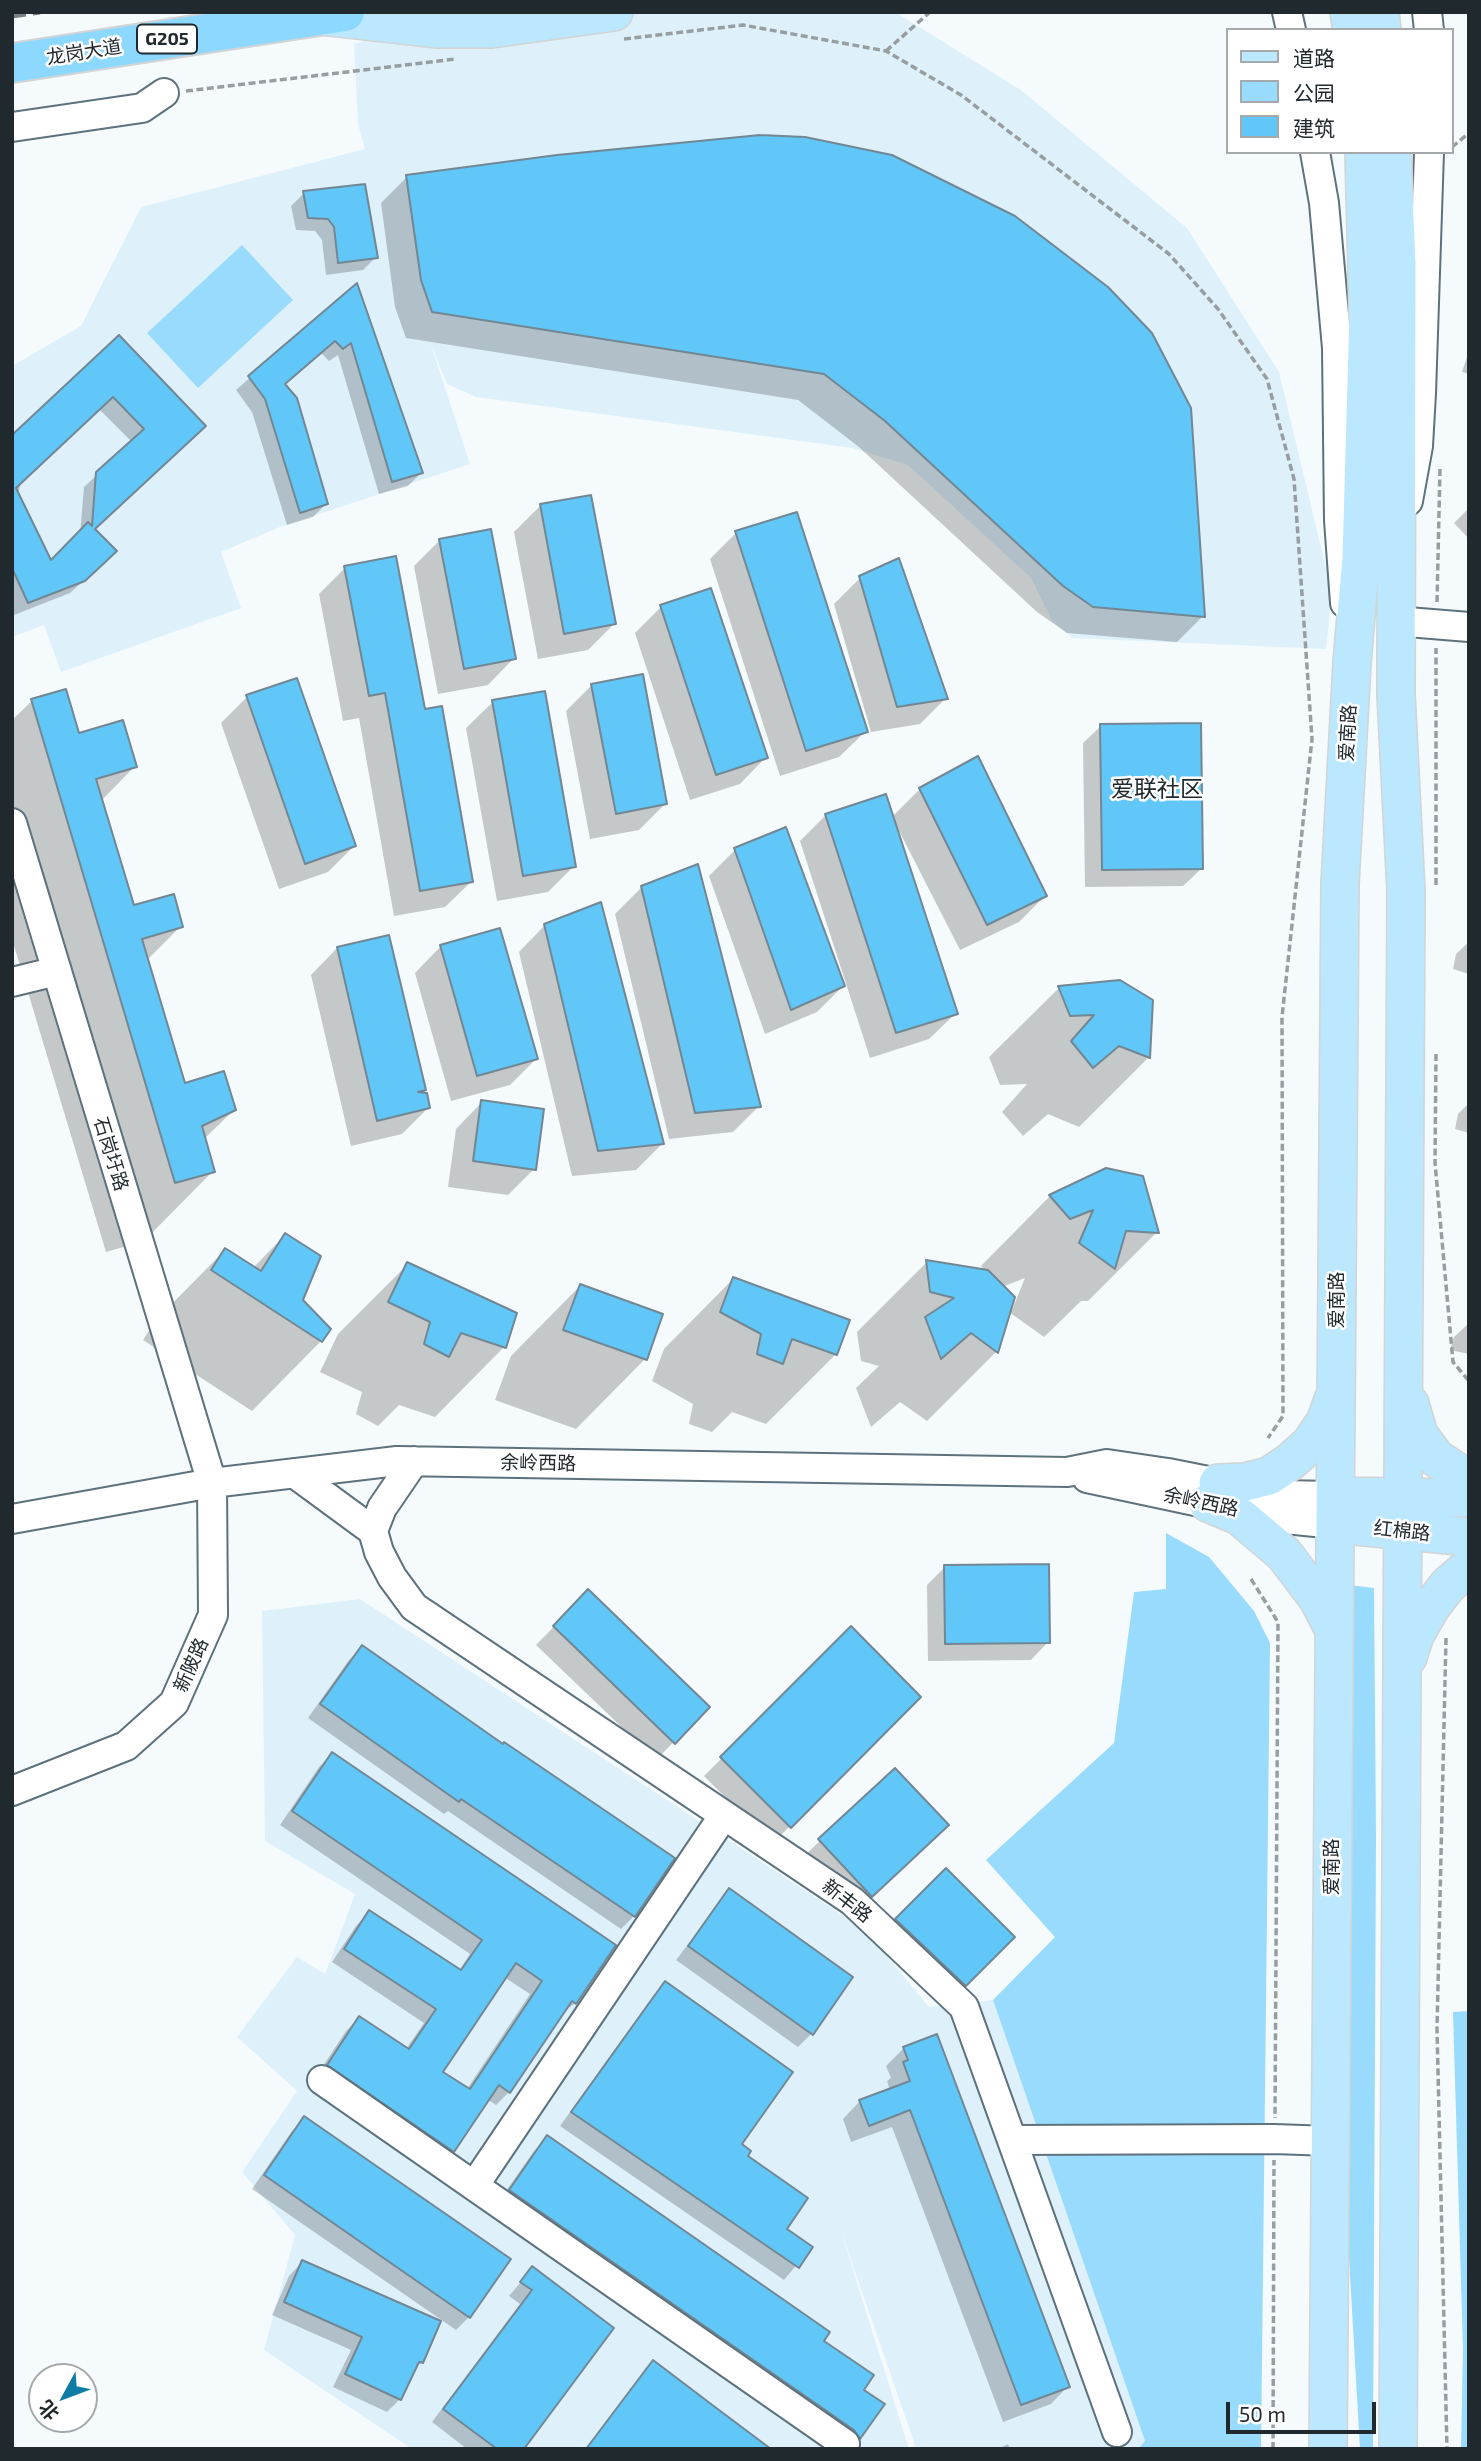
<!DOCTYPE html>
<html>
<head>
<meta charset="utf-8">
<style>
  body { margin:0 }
  #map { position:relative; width:1481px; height:2461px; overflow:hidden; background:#f5fafc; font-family:"Exo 2","Noto Sans SC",sans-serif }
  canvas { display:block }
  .frame { position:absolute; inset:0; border:14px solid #20292e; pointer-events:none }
  .legend { position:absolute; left:1226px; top:28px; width:228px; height:126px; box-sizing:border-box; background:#fff; border:2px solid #a6a9ab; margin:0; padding:9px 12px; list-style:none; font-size:21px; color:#20292e }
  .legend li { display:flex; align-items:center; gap:14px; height:35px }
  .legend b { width:35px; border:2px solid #a6a9ab }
  .north { position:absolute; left:28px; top:2363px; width:70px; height:70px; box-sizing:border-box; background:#fff; border:2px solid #a6a9ab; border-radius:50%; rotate:229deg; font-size:19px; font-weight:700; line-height:28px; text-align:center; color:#20292e }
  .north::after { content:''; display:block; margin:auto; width:24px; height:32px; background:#0f7ca6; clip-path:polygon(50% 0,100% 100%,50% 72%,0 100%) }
  .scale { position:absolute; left:1226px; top:2402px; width:150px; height:32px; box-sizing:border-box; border:4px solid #20292e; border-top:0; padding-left:9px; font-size:21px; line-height:24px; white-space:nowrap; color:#20292e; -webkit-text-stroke:5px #fff; paint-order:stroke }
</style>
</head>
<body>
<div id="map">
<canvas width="1481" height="2461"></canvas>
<div class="frame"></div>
<ul class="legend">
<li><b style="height:9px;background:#bbe8fe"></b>道路</li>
<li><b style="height:19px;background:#99dbfd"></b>公园</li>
<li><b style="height:19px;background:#60c7f8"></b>建筑</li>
</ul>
<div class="north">北</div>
<div class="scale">50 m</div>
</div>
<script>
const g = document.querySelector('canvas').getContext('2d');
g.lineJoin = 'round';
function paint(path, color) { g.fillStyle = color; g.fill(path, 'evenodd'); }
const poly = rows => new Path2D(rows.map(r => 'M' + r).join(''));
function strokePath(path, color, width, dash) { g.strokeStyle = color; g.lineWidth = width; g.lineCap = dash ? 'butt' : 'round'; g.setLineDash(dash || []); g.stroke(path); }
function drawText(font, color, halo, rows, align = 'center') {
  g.font = font + ' "Exo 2","Noto Sans SC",sans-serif'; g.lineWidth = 5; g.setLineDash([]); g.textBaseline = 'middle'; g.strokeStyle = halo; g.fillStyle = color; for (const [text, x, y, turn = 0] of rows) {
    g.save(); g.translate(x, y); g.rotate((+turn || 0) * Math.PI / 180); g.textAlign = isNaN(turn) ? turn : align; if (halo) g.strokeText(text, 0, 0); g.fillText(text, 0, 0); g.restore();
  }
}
paint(poly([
  [518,12,895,12,1021,90,1187,228,1279,372,1332,593,1326,649,1073,638,1052,621,1031,578,908,465,852,448,476,397,447,384,431,345,470,464,280,527,221,552,241,608,61,672,44,625,12,637,12,366,81,326,141,207,365,149,358,124,354,44,417,28],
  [360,1599,864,1929,929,2007,993,2000,1145,2441,1138,2449,913,2449,915,2445,841,2231,909,2449,412,2449,264,2350,295,2235,242,2172,297,2091,237,2037,297,1957,325,1974,355,1894,265,1841,262,1611]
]), '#def1fb');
paint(poly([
  [242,245,293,300,198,388,147,333],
  [1166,1533,1209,1557,1254,1611,1270,1643,1261,2449,1138,2449,1145,2441,993,2000,1055,1937,986,1860,1114,1743,1134,1592,1166,1589],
  [1349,1585,1374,1588,1376,1838,1373,2449,1360,2449,1348,2240],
  [1469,2011,1469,2449,1461,2449,1463,2349,1453,2012]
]), '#99dbfd');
paint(poly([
  [892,157,1203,616,1177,642,1067,633,1037,612,859,447,798,400,406,338,395,307,381,203,407,177],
  [304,193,376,257,363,270,326,275,322,240,315,231,296,230,291,206],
  [356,286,421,473,408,486,379,494,338,355,329,361,321,353,283,385,326,504,313,517,287,525,252,412,236,390],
  [119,338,203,426,93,530,102,564,70,593,14,615,12,438],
  [99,409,132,442,84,487,80,534,50,563,18,495,21,482],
  [1469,351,1469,374,1462,372],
  [540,506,614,624,588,650,538,659,514,532],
  [1469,508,1469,539,1454,523],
  [736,533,866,731,839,757,780,776,710,559],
  [440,540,514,658,488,685,438,694,414,566],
  [345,568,424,711,472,881,445,907,394,916,359,718,343,721,319,594],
  [860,578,946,698,920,724,871,732,834,604],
  [661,607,766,757,740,784,690,800,635,633],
  [592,685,666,803,639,830,590,839,566,711],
  [65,691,78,735,135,766,101,801,133,908,181,926,146,961,184,1085,234,1110,204,1139,213,1171,144,1241,106,1252,12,939,12,720,32,701],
  [247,697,354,846,328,872,279,889,221,723],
  [493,702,574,866,548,892,497,901,466,728],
  [1101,726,1201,869,1183,886,1085,887,1083,743],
  [920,789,1045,896,1019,922,960,950,892,817],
  [826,815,956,1013,929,1039,870,1058,800,841],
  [735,850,843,986,817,1012,765,1034,709,876],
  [642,887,759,1106,733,1132,669,1139,615,914],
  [545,925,662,1144,636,1170,572,1176,519,952],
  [1469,942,1469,974,1453,969,1456,954],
  [441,946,536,1059,510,1085,451,1101,415,973],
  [337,948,424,1089,419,1094,428,1108,402,1134,351,1146,311,975],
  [1059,988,1151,1001,1148,1058,1079,1127,1048,1114,1023,1136,1002,1112,1027,1084,1000,1085,989,1057],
  [482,1102,534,1169,508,1195,448,1187,456,1129],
  [1469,1103,1469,1133,1455,1129,1458,1114],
  [1106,1170,1157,1232,1088,1301,1081,1301,1044,1337,1009,1312,996,1352,927,1421,900,1402,871,1427,856,1388,879,1366,861,1361,857,1332,927,1262,986,1271,981,1266,1050,1196],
  [1025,1278,1012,1310,1010,1309,1002,1287],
  [285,1235,301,1300,321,1341,252,1411,143,1340,156,1320,225,1250,253,1268],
  [408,1264,504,1347,435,1417,399,1405,378,1426,356,1414,362,1392,320,1372,338,1334],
  [733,1279,836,1354,766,1424,732,1412,712,1432,689,1424,693,1404,652,1381,664,1349],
  [580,1286,645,1359,576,1429,495,1400,511,1356],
  [1469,1323,1469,1354,1450,1350,1454,1337],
  [945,1567,1048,1642,1031,1660,928,1661,927,1585],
  [588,1592,708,1707,656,1760,536,1645],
  [851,1629,919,1697,772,1844,704,1776],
  [362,1647,503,1746,634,1916,621,1929,448,1811,444,1814,308,1718,349,1660],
  [332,1754,575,2003,560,2015,509,2092,496,2105,487,2099,453,2151,440,2164,315,2078,346,2031,359,2018,406,2049,424,2023,332,1962,356,1926,369,1912,459,1971,470,1954,280,1825,319,1767],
  [504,1977,530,1994,467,2089,441,2072],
  [895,1770,929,1843,853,1913,802,1858],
  [946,1870,1013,1937,947,2002,879,1937],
  [729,1891,811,2034,798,2047,676,1960],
  [666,1983,745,2157,785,2229,811,2248,784,2280,560,2126,653,1996],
  [904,2048,1068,2386,1051,2404,1003,2422,892,2127,851,2142,843,2119,860,2101,890,2090,887,2081,891,2078,886,2066],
  [305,2118,469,2317,456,2330,252,2189,292,2131],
  [547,2138,822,2341,861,2391,882,2405,859,2438,848,2449,497,2204,534,2151],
  [302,2262,421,2362,414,2370,400,2399,387,2412,333,2387,351,2350,272,2315,289,2276],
  [532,2269,612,2328,522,2449,467,2449,432,2422,520,2304,509,2296],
  [653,2362,769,2449,585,2449],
  [1008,2444,1010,2449,998,2449]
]), '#0003');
const building = poly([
  [760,135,805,137,892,155,1015,216,1108,287,1152,333,1191,408,1205,617,1093,607,1063,586,885,421,824,374,432,312,421,280,406,175,557,155,760,135],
  [365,184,378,258,338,263,334,227,328,219,308,218,303,191,365,184],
  [357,283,423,473,392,482,351,343,343,349,335,341,285,384,297,398,328,504,300,513,265,399,248,376,357,283],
  [119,335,206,426,95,529,117,551,85,581,28,603,12,568,12,435,119,335],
  [113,397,144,429,96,472,92,526,88,522,51,560,16,488,113,397],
  [591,495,616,624,564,634,540,504,591,495],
  [797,512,868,732,806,751,735,531,797,512],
  [491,529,516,659,464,669,439,539,491,529],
  [396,556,425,709,442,706,473,882,420,891,385,693,369,696,344,566,396,556],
  [899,558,948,699,897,707,859,576,899,558],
  [711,588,768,758,716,775,660,605,711,588],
  [643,674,667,804,616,814,591,684,643,674],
  [297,678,356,846,305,864,246,695,297,678],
  [66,689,79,733,123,720,137,767,96,779,134,905,174,894,183,927,142,939,185,1083,224,1071,236,1110,202,1126,215,1172,175,1183,31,699,66,689],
  [545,691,576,867,523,876,492,700,545,691],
  [1201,723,1203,869,1102,870,1100,724,1201,723],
  [978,756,1047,896,987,925,919,788,978,756],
  [886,794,958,1014,896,1033,825,814,886,794],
  [786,827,845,986,791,1010,734,848,786,827],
  [698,864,761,1107,695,1113,641,886,698,864],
  [601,902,664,1144,598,1151,544,924,601,902],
  [500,928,538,1059,477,1076,440,945,500,928],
  [389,935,426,1090,418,1092,427,1093,430,1108,377,1121,337,947,389,935],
  [1120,980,1153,1000,1150,1058,1119,1046,1093,1068,1071,1041,1094,1015,1070,1016,1058,986,1120,980],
  [481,1100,544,1109,536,1170,473,1161,481,1100],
  [1106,1168,1143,1176,1159,1233,1126,1231,1115,1269,1079,1243,1093,1210,1070,1219,1049,1195,1106,1168],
  [285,1233,321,1256,303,1300,331,1329,322,1342,211,1270,225,1248,261,1271,285,1233],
  [926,1260,988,1270,1015,1297,998,1353,971,1333,941,1359,925,1317,954,1298,930,1292,926,1260],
  [407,1262,517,1313,506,1348,461,1333,449,1357,424,1344,430,1322,388,1302,407,1262],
  [733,1277,850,1320,837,1355,792,1339,783,1364,757,1354,761,1334,720,1312,733,1277],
  [580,1284,663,1314,647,1360,563,1330,580,1284],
  [1049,1564,1050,1643,945,1644,944,1565,1049,1564],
  [588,1589,710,1707,675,1744,553,1626,588,1589],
  [851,1626,921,1697,791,1828,720,1757,851,1626],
  [362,1645,503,1744,504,1742,675,1858,635,1917,461,1799,459,1802,320,1704,362,1645],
  [332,1752,616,1945,576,2004,572,2001,510,2093,499,2085,454,2152,327,2065,359,2016,409,2049,436,2009,344,1949,369,1910,461,1970,482,1940,292,1811,332,1752],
  [516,1963,542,1981,470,2089,443,2072,516,1963],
  [895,1768,949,1825,872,1897,818,1839,895,1768],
  [946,1868,1015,1937,966,1986,895,1919,946,1868],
  [729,1888,853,1977,813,2035,688,1946,729,1888],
  [665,1981,793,2072,742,2144,751,2151,748,2156,808,2198,787,2229,813,2247,799,2268,571,2112,665,1981],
  [937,2034,1070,2387,1021,2405,910,2110,869,2126,859,2100,910,2081,903,2062,908,2060,903,2047,937,2034],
  [304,2116,511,2259,470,2318,264,2175,304,2116],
  [547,2135,830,2332,824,2341,874,2375,864,2390,885,2404,860,2439,854,2430,509,2190,547,2135],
  [302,2260,441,2321,423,2363,419,2362,401,2400,345,2374,362,2337,284,2302,302,2260],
  [532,2266,614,2328,524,2449,497,2449,443,2409,532,2290,520,2282,532,2266],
  [653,2360,711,2404,771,2449,586,2449,653,2360]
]);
paint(building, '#60c7f8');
strokePath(building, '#728793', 2);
const minor = poly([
  [1287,12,1291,30],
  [1427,12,1429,30],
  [12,127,142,108,164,93],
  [1315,152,1324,203,1337,348,1339,520,1345,603],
  [1408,501,1418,446,1421,393,1429,152],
  [1395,621,1469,627],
  [12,823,212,1483,213,1615,174,1703,126,1746,12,1791],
  [12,982,57,971],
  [294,1473,373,1531,382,1508,414,1461],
  [1087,1478,1275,1518,1335,1524],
  [12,1519,212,1483,397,1461,1067,1472,1107,1464,1168,1473,1278,1495,1335,1496],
  [373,1531,379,1552,392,1577,414,1607,852,1901,964,2007,1117,2432],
  [322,2080,845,2444],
  [1012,2140,1274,2139,1330,2141],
  [474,2186,724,1815]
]);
const major = poly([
  [1349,12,1352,30],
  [1380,12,1382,30],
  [322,16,439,29,491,29,614,12],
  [1392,152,1397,264,1396,694,1406,891,1398,2449],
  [1410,1404,1419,1435,1436,1458,1469,1480],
  [1218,1483,1245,1482,1269,1476,1291,1461,1310,1444,1325,1422,1333,1400],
  [1335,1496,1469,1498],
  [1208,1503,1239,1516,1284,1554,1318,1599,1334,1630],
  [1335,1524,1469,1537],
  [1408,1657,1415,1635,1431,1607,1448,1585,1469,1567],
  [1328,2449,1340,884,1352,663,1361,558,1368,313,1364,152]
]);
const highway = poly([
  [12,63,345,12]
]);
strokePath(minor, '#5d727d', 32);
strokePath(major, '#d2d4d5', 40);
strokePath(highway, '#d2d4d5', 42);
strokePath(poly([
  [624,39,743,25,886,51,961,95,1169,254,1218,309,1267,379,1294,479,1312,739,1282,1017,1283,1416,1268,1438],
  [886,51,930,12],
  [186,91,456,59],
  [1452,147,1469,133],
  [1437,602,1440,469],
  [1436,885,1436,648],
  [1436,1054,1435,1163,1453,1362,1469,1381],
  [1251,1579,1278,1622,1275,2118],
  [1446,1638,1437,2029,1447,2449],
  [1273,2449,1274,2160]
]), '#979ea1', 3.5, [7, 3.5]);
strokePath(minor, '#fff', 28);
strokePath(major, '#bbe8fe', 37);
strokePath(highway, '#8dd8fe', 38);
strokePath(poly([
  [12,16,40,12]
]), '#798084', 5, [14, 7]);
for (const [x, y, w] of [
  [167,39,60]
]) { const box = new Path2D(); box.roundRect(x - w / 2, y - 14.5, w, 29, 5); g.fillStyle = '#fff'; g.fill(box); strokePath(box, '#20292e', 2); }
drawText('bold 18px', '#20292e', null, [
  ["G205",167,39]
]);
drawText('19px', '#20292e', '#fff', [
  ["龙岗大道",84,52,-9],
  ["爱南路",1348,733,-87],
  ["石岗圩路",111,1154,73],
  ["爱南路",1337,1300,-90],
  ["余岭西路",538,1463,1],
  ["余岭西路",1201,1502,12],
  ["红棉路",1402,1531,6],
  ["新陂路",191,1665,-66],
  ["爱南路",1332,1867,-90],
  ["新丰路",847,1901,38]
]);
drawText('23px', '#20292e', '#fff', [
  ["爱联社区",1157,789]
]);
</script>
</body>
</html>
